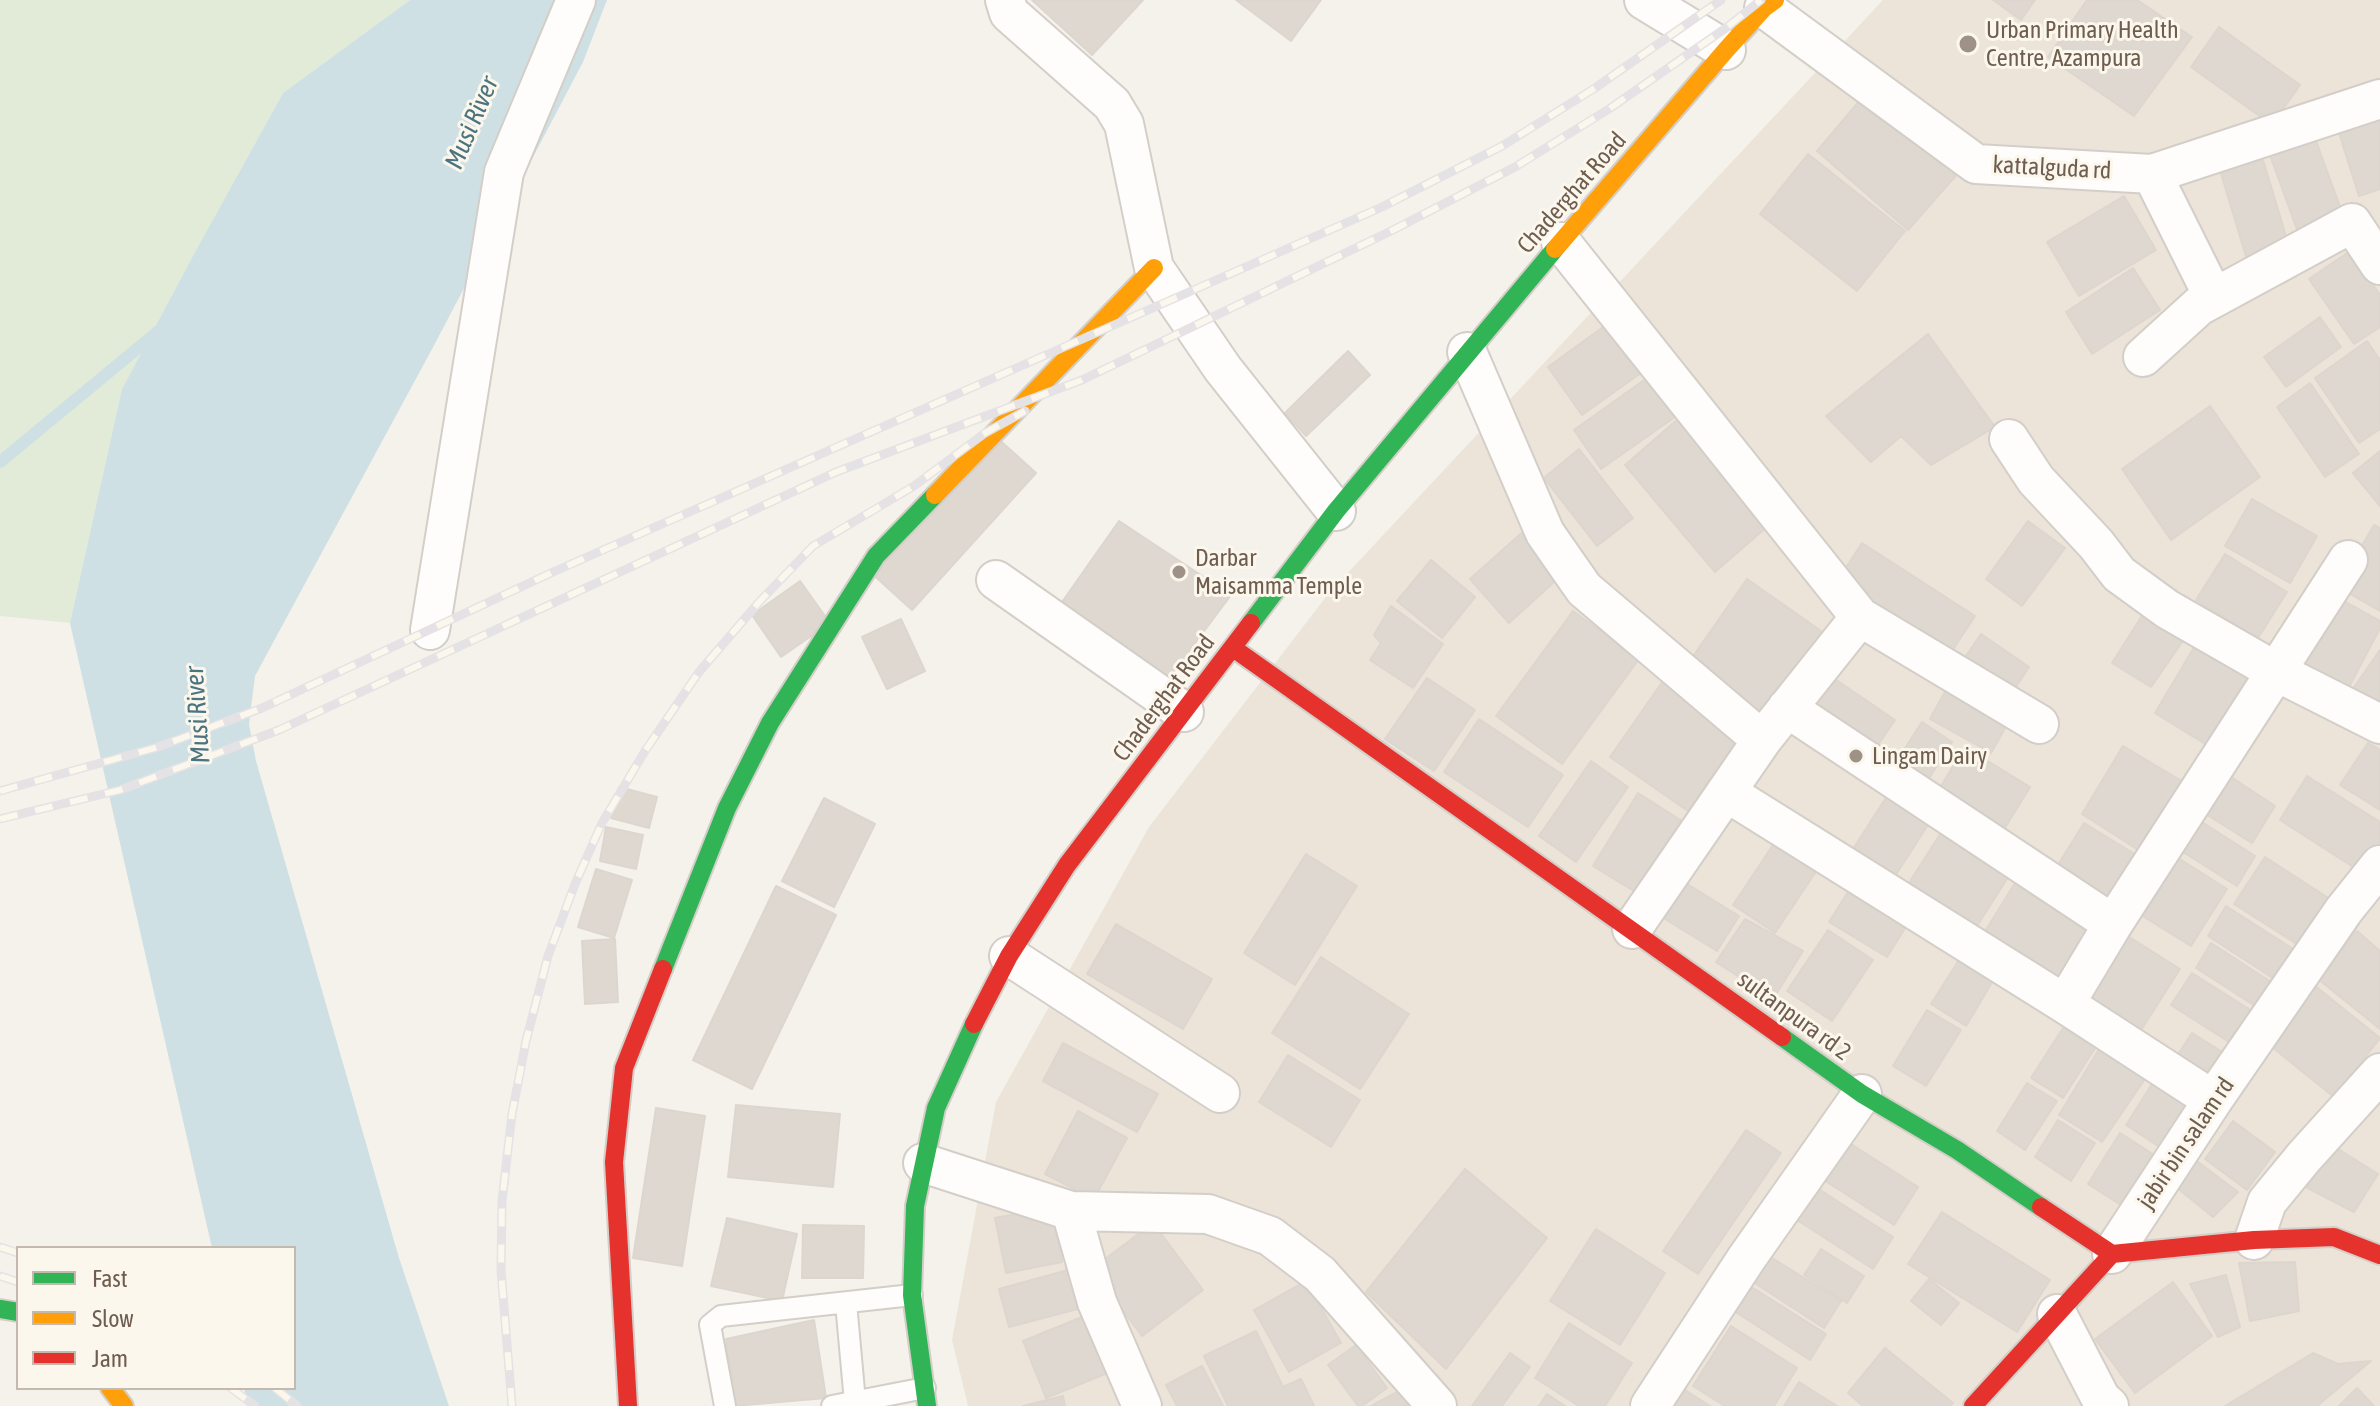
<!DOCTYPE html>
<html>
<head>
<meta charset="utf-8">
<style>
  body { margin:0 }
  #map { position:relative; width:2380px; height:1406px; overflow:hidden; background:#f5f2eb; font-family:"Asap Condensed",sans-serif }
  canvas { display:block }
  .legend { position:absolute; left:16px; top:1246px; width:280px; height:144px; box-sizing:border-box; background:#fcf7ed; border:2px solid #c4b9ae; margin:0; padding:10px 14px; list-style:none; font-size:24px; color:#6f5d4f }
  .legend li { display:flex; align-items:center; gap:16px; height:40px }
  .legend b { width:40px; border:2px solid #c4b9ae }
</style>
</head>
<body>
<div id="map">
<canvas width="2380" height="1406"></canvas>
<ul class="legend">
<li><b style="height:10px;background:#30b455"></b>Fast</li>
<li><b style="height:10px;background:#ff9f0a"></b>Slow</li>
<li><b style="height:10px;background:#e5322d"></b>Jam</li>
</ul>
</div>
<script>
const g = document.querySelector('canvas').getContext('2d');
g.lineJoin = 'round';
function paint(path, color) { g.fillStyle = color; g.fill(path, 'evenodd'); }
const poly = rows => new Path2D(rows.map(r => 'M' + r).join(''));
function strokePath(path, color, width, dash) { g.strokeStyle = color; g.lineWidth = width; g.lineCap = dash ? 'butt' : 'round'; g.setLineDash(dash || []); g.stroke(path); }
function drawText(font, color, halo, rows, align = 'center') {
  g.font = font + ' "Asap Condensed",sans-serif'; g.lineWidth = 6; g.setLineDash([]); g.textBaseline = 'middle'; g.strokeStyle = halo; g.fillStyle = color; for (const [text, x, y, turn = 0] of rows) {
    g.save(); g.translate(x, y); g.rotate((+turn || 0) * Math.PI / 180); g.textAlign = isNaN(turn) ? turn : align; if (halo) g.strokeText(text, 0, 0); g.fillText(text, 0, 0); g.restore();
  }
}
paint(poly([
  [1883,0,2380,0,2380,1406,968,1406,952,1340,996,1102,1149,827,1329,593]
]), '#ece4d8');
paint(poly([
  [0,0,410,0,283,93,195,252,122,389,70,623,0,616]
]), '#e2ebd8');
paint(poly([
  [410,0,607,0,583,62,431,351,255,676,249,724,256,761,399,1258,449,1406,248,1406,244,1388,294,1388,294,1248,212,1248,70,623,122,389,195,252,283,93]
]), '#cee0e3');
strokePath(poly([
  [0,462,161,329]
]), '#cee0e3', 12);
const building = poly([
  [1032,0,1143,0,1092,55,1032,0],
  [1236,0,1321,0,1291,41,1236,0],
  [1993,0,2035,0,2021,20,1993,0],
  [2087,0,2137,0,2192,37,2134,116,2048,57,2087,0],
  [2219,27,2300,85,2272,125,2191,67,2219,27],
  [1867,92,1959,172,1908,230,1817,151,1867,92],
  [2380,106,2380,189,2359,196,2335,120,2380,106],
  [2312,130,2343,215,2298,232,2267,147,2312,130],
  [2259,147,2290,249,2248,263,2217,160,2259,147],
  [1808,154,1905,231,1857,291,1760,214,1808,154],
  [2124,196,2156,250,2079,296,2047,242,2124,196],
  [2350,251,2380,295,2380,327,2354,344,2309,279,2350,251],
  [2133,268,2160,310,2092,354,2066,312,2133,268],
  [1617,317,1652,365,1582,415,1548,367,1617,317],
  [2320,317,2341,347,2286,387,2264,357,2320,317],
  [1928,334,1995,427,1931,465,1901,436,1871,462,1826,416,1928,334],
  [2367,341,2380,360,2380,429,2359,443,2315,378,2367,341],
  [1348,351,1370,375,1306,436,1285,413,1348,351],
  [1654,373,1682,412,1601,469,1574,430,1654,373],
  [2310,383,2359,454,2325,477,2277,407,2310,383],
  [2210,406,2260,477,2171,540,2122,469,2210,406],
  [1678,419,1768,526,1715,572,1625,465,1678,419],
  [994,435,1036,473,912,610,869,571,994,435],
  [1579,449,1633,518,1597,546,1544,478,1579,449],
  [2380,451,2380,506,2353,473,2380,451],
  [2252,499,2317,536,2290,583,2225,546,2252,499],
  [1119,521,1231,595,1167,681,1062,602,1119,521],
  [2028,521,2065,548,2022,606,1986,579,2028,521],
  [2374,525,2380,528,2380,611,2338,587,2374,525],
  [1525,530,1563,574,1509,623,1470,579,1525,530],
  [1862,543,1975,616,1948,657,1836,583,1862,543],
  [2225,554,2287,592,2258,638,2196,600,2225,554],
  [1431,560,1475,597,1442,638,1397,601,1431,560],
  [1747,579,1824,633,1766,716,1689,662,1747,579],
  [800,581,830,623,781,657,752,615,800,581],
  [2338,598,2380,621,2380,628,2348,689,2302,664,2338,598],
  [1391,606,1443,644,1413,688,1370,660,1381,643,1374,635,1391,606],
  [2147,608,2189,632,2151,687,2112,663,2147,608],
  [1573,611,1639,659,1562,764,1496,716,1573,611],
  [901,619,925,671,887,689,862,637,901,619],
  [1981,634,2029,667,2006,702,1957,669,1981,634],
  [2196,644,2260,683,2218,752,2155,713,2196,644],
  [2380,650,2380,715,2350,693,2380,650],
  [1832,677,1895,720,1869,758,1806,714,1832,677],
  [1427,678,1475,710,1434,771,1385,739,1427,678],
  [1952,679,2014,712,1991,753,1930,719,1952,679],
  [1663,681,1741,735,1688,811,1610,757,1663,681],
  [1479,719,1563,775,1528,827,1444,772,1479,719],
  [1922,722,1952,742,1921,791,1890,771,1922,722],
  [2368,743,2380,750,2380,810,2340,785,2368,743],
  [2123,746,2190,786,2143,853,2082,814,2123,746],
  [1965,747,2030,787,1998,839,1933,799,1965,747],
  [1591,761,1628,787,1576,862,1539,836,1591,761],
  [2228,775,2275,806,2252,843,2204,813,2228,775],
  [2307,776,2380,822,2380,842,2361,872,2280,820,2307,776],
  [619,787,657,797,649,828,611,818,619,787],
  [1891,790,1933,817,1886,890,1844,863,1891,790],
  [1638,793,1682,821,1637,893,1593,866,1638,793],
  [824,798,875,824,834,907,782,881,824,798],
  [2194,817,2255,856,2237,886,2175,847,2194,817],
  [2084,823,2141,858,2109,910,2051,876,2084,823],
  [1946,825,2014,868,1968,940,1900,897,1946,825],
  [606,827,643,835,636,869,600,861,606,827],
  [1777,839,1819,867,1775,933,1733,905,1777,839],
  [1306,854,1357,886,1295,985,1244,953,1306,854],
  [2172,854,2227,889,2191,946,2136,912,2172,854],
  [2265,857,2333,901,2303,948,2234,904,2265,857],
  [596,869,632,880,614,938,578,927,596,869],
  [2022,872,2102,923,2059,992,1979,941,2022,872],
  [1679,879,1739,916,1717,951,1657,914,1679,879],
  [1853,884,1910,920,1887,957,1829,922,1853,884],
  [776,886,836,915,752,1089,693,1060,776,886],
  [2226,906,2301,954,2282,984,2208,936,2226,906],
  [1745,919,1803,951,1773,999,1716,962,1745,919],
  [1116,924,1212,979,1183,1029,1087,974,1116,924],
  [1828,930,1873,960,1832,1021,1787,991,1828,930],
  [2357,931,2380,951,2380,1029,2318,979,2357,931],
  [2123,933,2180,969,2134,1041,2078,1005,2123,933],
  [615,939,618,1002,585,1004,582,941,615,939],
  [2211,943,2282,989,2266,1013,2196,968,2211,943],
  [1966,949,2000,969,1966,1026,1931,1004,1966,949],
  [1321,957,1409,1014,1360,1089,1272,1033,1321,957],
  [2192,973,2260,1016,2240,1049,2171,1005,2192,973],
  [2314,985,2380,1038,2334,1097,2267,1043,2314,985],
  [1927,1010,1961,1030,1926,1086,1893,1066,1927,1010],
  [2065,1025,2097,1045,2063,1098,2031,1078,2065,1025],
  [2192,1033,2232,1058,2212,1091,2171,1065,2192,1033],
  [1063,1043,1158,1094,1137,1132,1043,1081,1063,1043],
  [2101,1046,2147,1076,2102,1142,2059,1115,2101,1046],
  [1288,1055,1360,1100,1331,1147,1259,1102,1288,1055],
  [2159,1073,2203,1101,2169,1153,2126,1125,2159,1073],
  [2027,1083,2057,1101,2025,1150,1997,1131,2027,1083],
  [736,1105,840,1114,833,1187,728,1177,736,1105],
  [656,1108,705,1116,682,1266,633,1258,656,1108],
  [1078,1111,1127,1138,1094,1199,1045,1174,1078,1111],
  [2058,1120,2095,1143,2071,1181,2035,1157,2058,1120],
  [2233,1121,2275,1152,2247,1190,2205,1159,2233,1121],
  [1746,1130,1781,1153,1698,1274,1663,1251,1746,1130],
  [2120,1133,2167,1163,2135,1214,2088,1184,2120,1133],
  [1848,1142,1918,1187,1894,1225,1824,1180,1848,1142],
  [2335,1147,2378,1174,2354,1212,2300,1184,2335,1147],
  [2190,1156,2238,1192,2213,1217,2171,1183,2190,1156],
  [1465,1169,1547,1238,1446,1369,1366,1292,1465,1169],
  [1817,1188,1893,1237,1873,1269,1797,1220,1817,1188],
  [1052,1207,1062,1262,1006,1273,995,1218,1052,1207],
  [1942,1212,2050,1280,2017,1332,1908,1264,1942,1212],
  [727,1218,797,1234,782,1301,711,1286,727,1218],
  [1153,1223,1203,1290,1142,1336,1092,1269,1153,1223],
  [803,1225,864,1226,863,1278,802,1278,803,1225],
  [1596,1229,1665,1273,1620,1345,1550,1301,1596,1229],
  [1821,1249,1864,1276,1847,1303,1804,1275,1821,1249],
  [1769,1256,1841,1301,1824,1328,1753,1282,1769,1256],
  [2295,1262,2299,1311,2250,1321,2239,1263,2295,1262],
  [1079,1267,1089,1306,1009,1327,999,1289,1079,1267],
  [2226,1275,2240,1327,2218,1337,2190,1284,2226,1275],
  [1929,1279,1959,1303,1941,1325,1911,1301,1929,1279],
  [1306,1281,1341,1343,1289,1372,1254,1310,1306,1281],
  [2173,1282,2212,1336,2135,1393,2095,1339,2173,1282],
  [1750,1286,1826,1334,1810,1360,1734,1311,1750,1286],
  [1087,1315,1110,1372,1046,1398,1023,1341,1087,1315],
  [814,1320,826,1398,734,1406,726,1339,814,1320],
  [1569,1323,1632,1363,1605,1406,1579,1406,1535,1378,1569,1323],
  [1731,1326,1797,1368,1774,1406,1725,1406,1693,1386,1731,1326],
  [1256,1331,1283,1387,1301,1379,1314,1406,1228,1406,1204,1356,1256,1331],
  [1356,1345,1387,1388,1362,1406,1358,1406,1328,1365,1356,1345],
  [1885,1348,1953,1403,1950,1406,1863,1406,1848,1393,1885,1348],
  [1510,1353,1530,1367,1502,1406,1472,1406,1510,1353],
  [2313,1353,2338,1364,2371,1361,2317,1406,2225,1406,2313,1353],
  [1202,1366,1223,1406,1177,1406,1166,1385,1202,1366],
  [1799,1382,1837,1406,1784,1406,1799,1382],
  [1677,1385,1710,1406,1663,1406,1677,1385],
  [2357,1388,2374,1406,2339,1406,2357,1388],
  [1401,1390,1410,1406,1371,1406,1401,1390],
  [1547,1394,1565,1406,1539,1406,1547,1394],
  [1063,1396,1065,1406,1023,1406,1063,1396]
]);
paint(building, '#dfd8d1');
strokePath(building, '#ddd6ce', 2);
const lane = poly([
  [846,1303,855,1402],
  [725,1406,710,1325,721,1316,912,1295],
  [832,1406,925,1388]
]);
const street = poly([
  [1005,0,1009,13,1112,104,1124,124,1154,268,1223,369,1336,511],
  [1644,0,1726,50],
  [1764,8,1976,164,2152,174,2380,99],
  [2152,174,2214,298],
  [1561,242,1860,617,2039,724],
  [1467,352,1545,533,1584,589,1762,740],
  [2143,357,2199,306,2352,223,2380,265],
  [2009,439,2036,480,2096,544,2119,574,2167,609,2275,671,2380,724],
  [996,580,1184,712],
  [430,630,504,172,576,0],
  [1787,708,2113,924],
  [1726,792,2065,1004,2213,1100],
  [1632,929,1762,740,1860,617],
  [1009,956,1220,1093],
  [2065,1004,2113,924,2348,560],
  [923,1163,1071,1211,1208,1214,1270,1236,1320,1274,1437,1406],
  [1071,1211,1097,1302,1142,1406],
  [2254,1240,2267,1202,2304,1157,2380,1073],
  [2112,1254,2213,1100,2344,910,2380,865],
  [2057,1314,2101,1399,2109,1406],
  [1650,1406,1746,1259,1862,1094]
]);
const fast = poly([
  [1251,623,1336,511,1555,249],
  [663,969,727,808,770,723,876,556,935,495],
  [1782,1037,1862,1094,1957,1150,2041,1207],
  [0,1309,18,1312],
  [927,1406,912,1295,915,1206,936,1108,974,1024]
]);
const slow = poly([
  [1555,249,1726,50,1764,8,1775,0],
  [935,495,1154,268],
  [110,1388,124,1406]
]);
const jam = poly([
  [1233,648,1782,1037],
  [974,1024,1009,956,1067,865,1251,623],
  [2041,1207,2112,1254,2254,1240,2334,1237,2380,1255],
  [628,1406,614,1162,624,1068,663,969],
  [1973,1406,2112,1254]
]);
strokePath(lane, '#d3cec8', 24);
strokePath(street, '#d3cec8', 42);
strokePath(fast, '#d3cec8', 22);
strokePath(slow, '#d3cec8', 22);
strokePath(jam, '#d3cec8', 22);
strokePath(lane, '#fefdfc', 20);
strokePath(street, '#fefdfc', 38);
strokePath(fast, '#30b455', 18);
strokePath(slow, '#ff9f0a', 18);
strokePath(jam, '#e5322d', 18);
const rail = poly([
  [0,791,158,747,262,708,553,572,1382,207,1502,146,1595,88,1721,0],
  [0,819,120,790,279,730,836,472,1082,380,1393,230,1515,167,1609,109,1726,28,1761,0],
  [0,1247,18,1253],
  [0,1276,18,1282],
  [231,1388,255,1406],
  [275,1388,297,1406],
  [512,1406,501,1270,502,1201,512,1114,526,1041,548,956,575,884,602,823,645,751,699,672,760,601,813,546,914,486,985,433,1025,411]
]);
strokePath(rail, '#e4e2e4', 9);
strokePath(rail, '#fcf7ed', 6, [18]);
for (const [x, y, r, color] of [
  [1968,44,10,"#9e9186"],
  [1179,572,8,"#9e9186"],
  [1856,756,8,"#9e9186"]
]) { const dot = new Path2D(); dot.arc(x, y, r, 0, 2 * Math.PI); g.fillStyle = color; g.fill(dot); strokePath(dot, '#fcf7ed', 3); }
drawText('24px', '#6f5d4f', '#fcf7ed', [
  ["Urban Primary Health",1986,30],
  ["Centre, Azampura",1986,58],
  ["Darbar",1195,558],
  ["Maisamma Temple",1195,586],
  ["Lingam Dairy",1872,756]
], 'left');
drawText('24px', '#6f5d4f', '#fcf7ed', [
  ["kattalguda rd",2052,168,3],
  ["Chaderghat Road",1572,193,-49],
  ["Chaderghat Road",1164,698,-53],
  ["sultanpura rd 2",1794,1016,36],
  ["jabir bin salam rd",2186,1143,-56]
]);
drawText('italic 26px', '#4c7480', '#fcf7ed', [
  ["Musi River",472,123,-67],
  ["Musi River",198,715,-94]
]);
</script>
</body>
</html>
